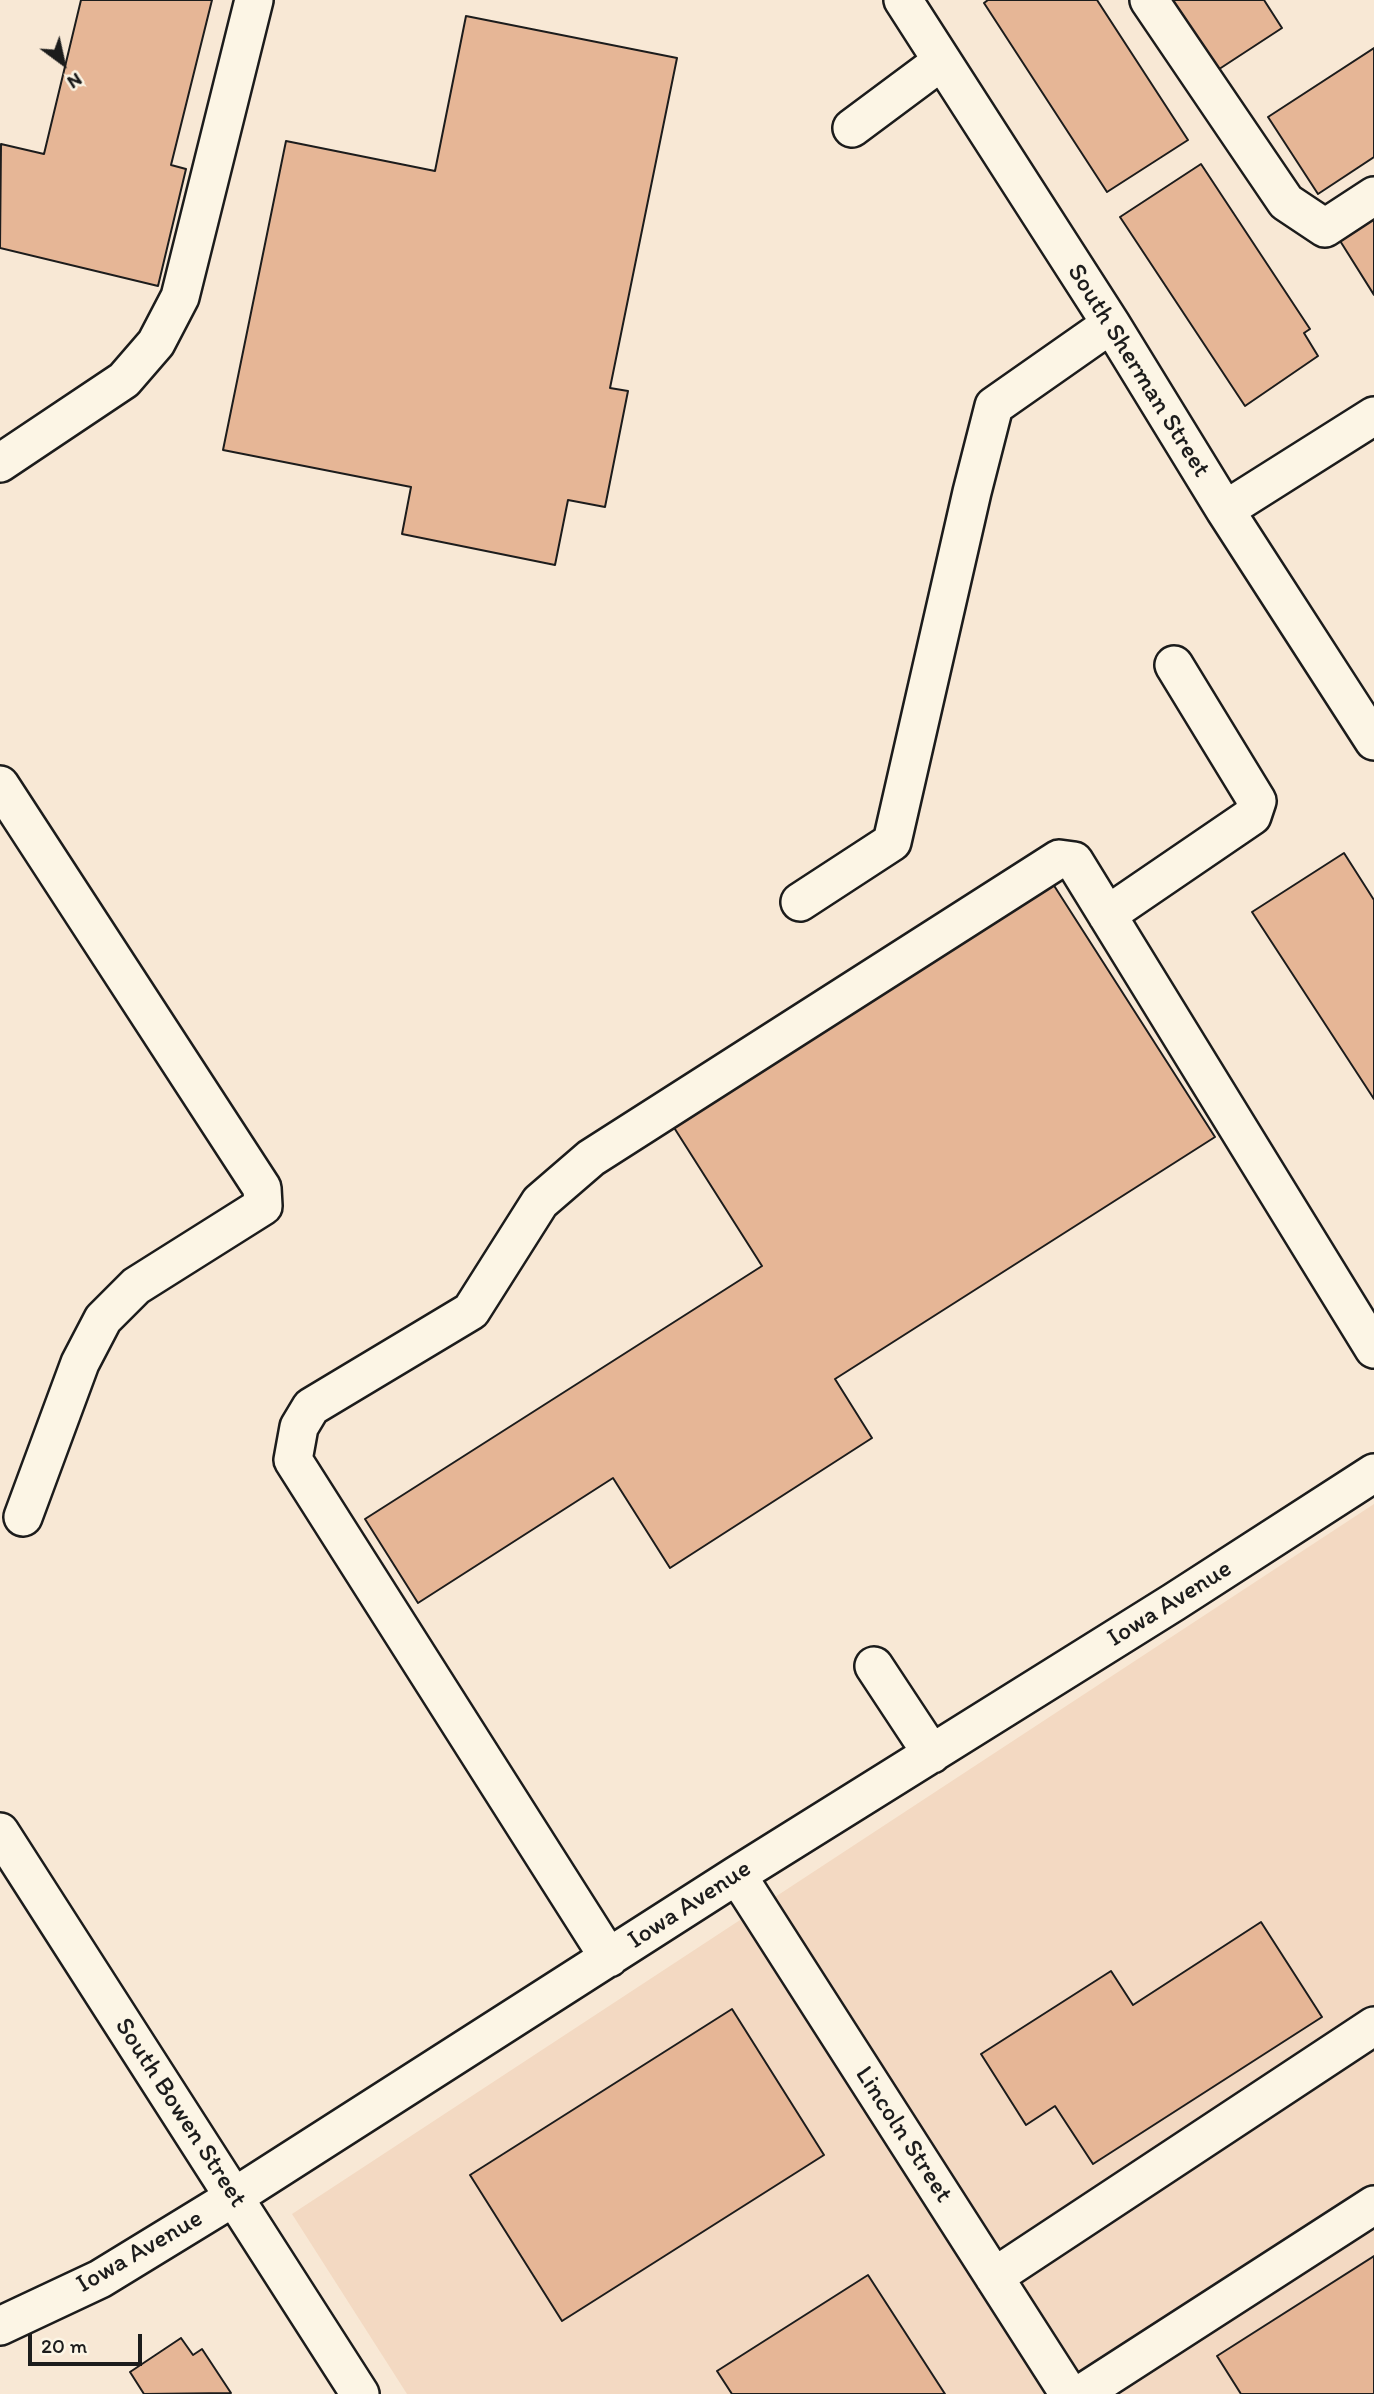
<!DOCTYPE html>
<html>
<head>
<meta charset="utf-8">
<style>
  body { margin:0 }
  #map { position:relative; width:1374px; height:2394px; overflow:hidden; background:#f8e8d5; font-family:Itim,sans-serif }
  canvas { display:block }
  .north { position:absolute; left:28px; top:28px; width:70px; height:70px; -webkit-text-stroke:5px #fcf5e5; paint-order:stroke; rotate:147deg; font-size:19px; font-weight:700; line-height:28px; text-align:center; color:#1c1c1c }
  .north::after { content:''; display:block; margin:auto; width:24px; height:32px; background:#1c1c1c; clip-path:polygon(50% 0,100% 100%,50% 72%,0 100%) }
  .scale { position:absolute; left:28px; top:2334px; width:114px; height:32px; box-sizing:border-box; border:4px solid #1c1c1c; border-top:0; padding-left:9px; font-size:21px; line-height:24px; white-space:nowrap; color:#1c1c1c; -webkit-text-stroke:5px #fcf5e5; paint-order:stroke }
</style>
</head>
<body>
<div id="map">
<canvas width="1374" height="2394"></canvas>
<div class="north">N</div>
<div class="scale">20 m</div>
</div>
<script>
const g = document.querySelector('canvas').getContext('2d');
g.lineJoin = 'round';
function paint(path, color) { g.fillStyle = color; g.fill(path, 'evenodd'); }
const poly = rows => new Path2D(rows.map(r => 'M' + r).join(''));
function strokePath(path, color, width, dash) { g.strokeStyle = color; g.lineWidth = width; g.lineCap = dash ? 'butt' : 'round'; g.setLineDash(dash || []); g.stroke(path); }
function drawText(font, color, halo, rows, align = 'center') {
  g.font = font + ' Itim,sans-serif'; g.lineWidth = 5; g.setLineDash([]); g.textBaseline = 'middle'; g.strokeStyle = halo; g.fillStyle = color; for (const [text, x, y, turn = 0] of rows) {
    g.save(); g.translate(x, y); g.rotate((+turn || 0) * Math.PI / 180); g.textAlign = isNaN(turn) ? turn : align; if (halo) g.strokeText(text, 0, 0); g.fillText(text, 0, 0); g.restore();
  }
}
paint(poly([
  [1374,1504,1374,2394,407,2394,292,2214]
]), '#f3d9c2');
const building = poly([
  [81,0,212,0,171,165,186,169,158,286,0,248,1,144,44,154,81,0],
  [988,0,1097,0,1188,140,1107,192,984,3,988,0],
  [1158,0,1264,0,1282,28,1207,77,1158,0],
  [466,16,677,58,610,388,628,391,605,507,568,500,555,565,402,534,411,487,223,450,286,141,435,171,466,16],
  [1374,48,1374,157,1318,194,1268,117,1374,48],
  [1201,164,1310,329,1304,333,1318,356,1245,406,1120,217,1201,164],
  [1374,213,1374,295,1337,236,1374,213],
  [1344,853,1374,900,1374,1099,1252,912,1344,853],
  [1053,884,1215,1137,835,1379,872,1438,670,1568,613,1478,418,1603,365,1519,762,1266,673,1126,1053,884],
  [1261,1922,1322,2017,1093,2164,1055,2106,1026,2125,981,2054,1111,1971,1133,2005,1261,1922],
  [732,2009,824,2155,562,2321,470,2175,732,2009],
  [1374,2256,1374,2394,1241,2394,1217,2356,1374,2256],
  [868,2275,945,2394,732,2394,717,2371,868,2275],
  [181,2338,193,2355,202,2349,231,2393,144,2394,130,2372,181,2338]
]);
paint(building, '#e6b696');
strokePath(building, '#1c1c1c', 2);
const minor = poly([
  [903,0,1111,324,1225,510,1374,741],
  [1149,0,1286,202,1325,228,1374,196],
  [852,128,942,61],
  [0,463,124,380,156,343,180,297,254,0],
  [1225,510,1374,416],
  [0,785,262,1188,263,1206,136,1286,103,1319,80,1363,23,1517],
  [800,902,892,842,972,492,994,406,1111,324],
  [1107,915,1252,816,1257,801,1174,665],
  [874,1666,932,1754],
  [0,1832,360,2394],
  [737,1875,1069,2394],
  [609,1958,293,1460,299,1427,311,1407,471,1311,540,1202,591,1158,1059,859,1074,861,1374,1349],
  [994,2277,1374,2026],
  [0,2326,100,2279,234,2197,737,1875,1174,1602,1374,1473],
  [1081,2394,1374,2205]
]);
strokePath(minor, '#1c1c1c', 42);
strokePath(minor, '#fcf5e5', 37);
drawText('26px', '#1c1c1c', '#fcf5e5', [
  ["South Sherman Street",1138,371,58],
  ["Iowa Avenue",1170,1604,-32],
  ["Iowa Avenue",690,1905,-33],
  ["South Bowen Street",180,2113,57],
  ["Lincoln Street",903,2135,57],
  ["Iowa Avenue",140,2252,-30]
]);
</script>
</body>
</html>
